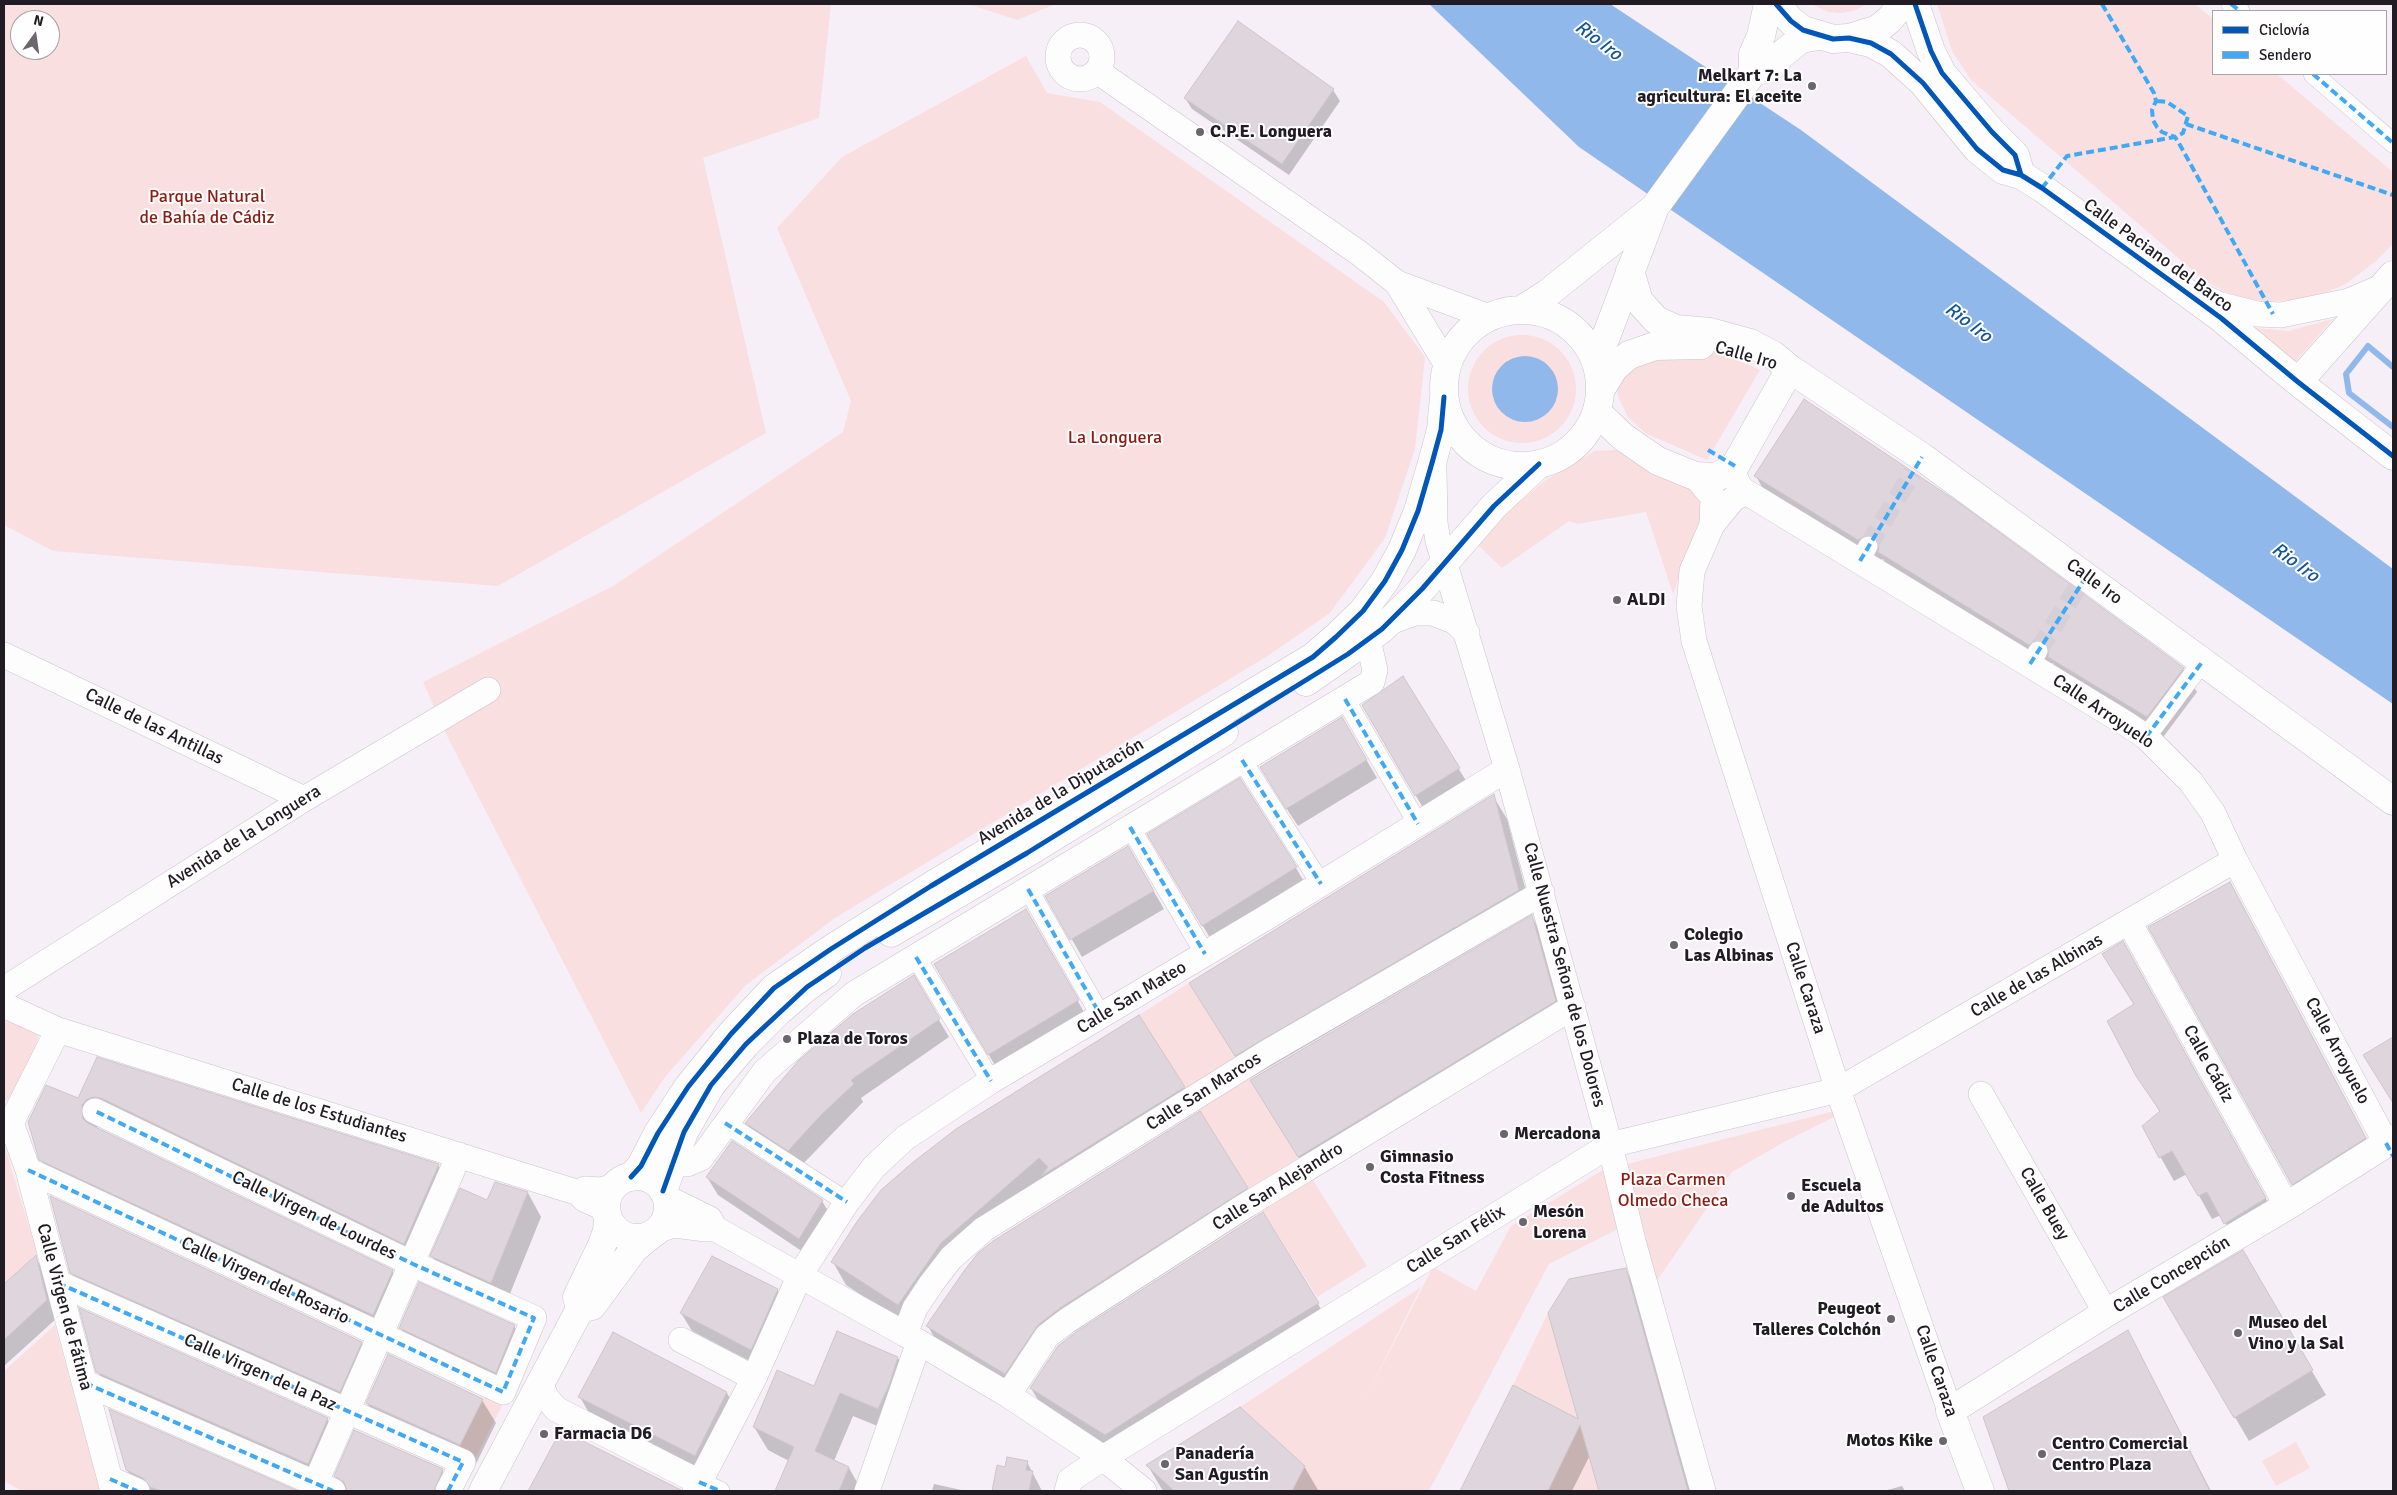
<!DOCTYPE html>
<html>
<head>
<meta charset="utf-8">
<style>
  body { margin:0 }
  #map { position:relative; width:2397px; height:1495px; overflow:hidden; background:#f7eff8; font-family:Signika,sans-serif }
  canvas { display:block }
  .frame { position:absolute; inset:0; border:5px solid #211b23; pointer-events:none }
  .legend { position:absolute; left:2212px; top:10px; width:175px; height:65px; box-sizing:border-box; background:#fefefe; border:1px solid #a6a3a6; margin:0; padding:6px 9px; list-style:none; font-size:15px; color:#211b23 }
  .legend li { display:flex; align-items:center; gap:10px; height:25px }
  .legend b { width:25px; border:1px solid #a6a3a6 }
  .north { position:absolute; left:10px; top:10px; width:50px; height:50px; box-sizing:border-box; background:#fefefe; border:1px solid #a6a3a6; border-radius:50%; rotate:14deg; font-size:14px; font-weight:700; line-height:20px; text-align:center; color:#211b23 }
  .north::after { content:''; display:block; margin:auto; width:18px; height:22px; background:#6c656e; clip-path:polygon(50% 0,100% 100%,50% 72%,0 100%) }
</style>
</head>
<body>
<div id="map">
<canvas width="2397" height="1495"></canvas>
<div class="frame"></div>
<ul class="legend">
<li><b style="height:6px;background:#0057b8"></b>Ciclovía</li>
<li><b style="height:6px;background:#3fa9f5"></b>Sendero</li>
</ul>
<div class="north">N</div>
</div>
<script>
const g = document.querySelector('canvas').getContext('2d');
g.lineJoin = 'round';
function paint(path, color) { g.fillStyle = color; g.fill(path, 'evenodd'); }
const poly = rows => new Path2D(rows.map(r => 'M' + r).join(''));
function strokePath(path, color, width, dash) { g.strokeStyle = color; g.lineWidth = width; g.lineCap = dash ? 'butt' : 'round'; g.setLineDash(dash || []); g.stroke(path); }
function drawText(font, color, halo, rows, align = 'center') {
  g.font = font + ' Signika,sans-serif'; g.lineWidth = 4; g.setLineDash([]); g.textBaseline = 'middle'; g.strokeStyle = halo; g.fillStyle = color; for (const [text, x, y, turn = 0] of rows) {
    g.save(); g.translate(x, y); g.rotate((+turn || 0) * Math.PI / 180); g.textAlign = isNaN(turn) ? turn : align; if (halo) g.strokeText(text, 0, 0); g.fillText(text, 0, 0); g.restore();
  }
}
paint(poly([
  [4,4,831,4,819,118,703,158,766,433,498,586,53,551,4,525],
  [20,20,50,20,50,50,20,50],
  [968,4,1056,4,1017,20],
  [1811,4,1868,4,1853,11,1841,13,1828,12],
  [1937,4,2195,4,2213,19,2213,74,2277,74,2393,172,2393,244,2376,261,2346,284,2310,299,2257,302,2235,297,2205,281,1971,80,1952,51],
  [1026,56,1047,93,1100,102,1384,302,1425,357,1415,449,1385,538,1330,613,1266,657,835,918,746,985,665,1077,641,1113,447,736,423,682,613,586,843,432,851,401,777,228,842,157],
  [2333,319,2293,364,2246,327,2288,331],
  '1468 389a54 54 0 1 1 108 0a54 54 0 1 1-108 0Z',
  [1708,351,1729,356,1760,370,1707,460,1645,433,1628,417,1619,399,1616,386,1632,366,1656,353],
  [1615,450,1698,490,1704,511,1673,594,1646,512,1578,524,1569,521,1502,568,1478,545,1507,512,1547,479,1595,451],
  [1189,983,1367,1266,1317,1297,1139,1015],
  [4,1020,30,1028,38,1036,36,1048,15,1089,7,1100,4,1102],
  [1834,1111,1836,1116,1786,1141,1732,1172,1656,1282,1627,1164],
  [4,1144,37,1253,4,1284],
  [1606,1168,1622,1227,1549,1264,1429,1491,1292,1491,1305,1466,1240,1407,1421,1287,1363,1403,1433,1267,1476,1291,1511,1226],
  [1548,1313,1599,1491,1548,1491,1567,1451,1556,1408,1513,1385],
  [55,1325,100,1491,22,1491,4,1481,4,1371],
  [485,1396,503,1404,473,1463,455,1455],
  [2296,1442,2310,1468,2276,1486,2262,1461]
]), '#f9dfdf');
paint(poly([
  [1429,4,1610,4,1801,130,2393,569,2393,704,1579,147],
  '1492 389a33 33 0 1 1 66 0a33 33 0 1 1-66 0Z'
]), '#91b8eb');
paint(poly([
  [1333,90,1340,101,1289,175,1192,109,1185,98],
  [1756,476,2183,669,2197,692,2161,740,2063,680,2053,663,2043,668,1893,576,1883,559,1873,563,1769,500],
  [1402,678,1470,787,1426,813,1363,705],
  [1342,718,1377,778,1298,826,1271,785],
  [1493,796,1507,819,1532,914,1249,1079,1205,1007],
  [1149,835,1296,868,1306,885,1213,943],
  [1128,847,1164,909,1082,957,1047,896],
  [2230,883,2378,1162,2306,1208,2293,1184],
  [1026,911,1088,1019,999,1072,946,983],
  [1532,917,1545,940,1568,1025,1313,1180,1265,1104],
  [2103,954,2137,967,2279,1222,2239,1247,2221,1215,2212,1219,2187,1174,2174,1181,2143,1126,2160,1112,2137,1075,2134,1005],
  [913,977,949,1037,861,1098,863,1102,799,1168,757,1140,746,1123],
  [2393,1039,2393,1102,2365,1055],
  [97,1059,438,1165,452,1189,418,1267,101,1122,96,1129,392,1271,406,1295,387,1338,55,1183,41,1159,78,1100],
  [1184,1087,1197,1111,1056,1199,1048,1186,955,1267,912,1328,846,1285,833,1262,857,1223],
  [707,1177,822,1201,833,1219,809,1256,718,1195],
  [496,1183,528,1193,541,1217,505,1306,446,1280,432,1256,488,1201],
  [1247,1188,1260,1212,1074,1332,1052,1348,1019,1397,941,1350,928,1326],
  [2242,1252,2326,1395,2249,1441,2165,1298],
  [35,1257,45,1274,57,1318,4,1366,4,1285],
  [1625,1269,1639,1293,1694,1491,1600,1491,1590,1455,1572,1491,1461,1491,1514,1387,1580,1422],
  [71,1272,361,1343,374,1367,353,1415,85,1296],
  [777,1290,787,1308,761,1367,692,1331,681,1313],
  [1318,1304,1331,1327,1120,1458,1045,1412,1031,1388],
  [514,1326,528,1350,509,1396,414,1351,401,1328],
  [614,1333,727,1393,740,1417,709,1479,593,1420,580,1397],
  [2141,1356,2211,1491,2010,1491,1985,1418],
  [898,1358,911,1382,892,1432,853,1416,834,1461,849,1468,862,1491,777,1491,789,1461,768,1450,754,1427,814,1387],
  [98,1372,327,1419,341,1443,322,1487,112,1396],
  [482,1400,496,1423,474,1468,381,1427,367,1403],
  [111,1411,294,1491,139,1491,127,1470],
  [561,1431,677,1490,678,1491,530,1491],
  [1027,1462,1042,1491,993,1491,998,1467,1006,1468],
  [1148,1466,1304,1466,1318,1490,1163,1491],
  [442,1470,455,1491,345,1491,336,1476],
  [934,1484,966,1491,932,1491],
  [1902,1486,1905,1491,1884,1491]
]), '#0003');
strokePath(poly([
  [2393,367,2368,346,2346,374,2349,393,2393,427]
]), '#91b8eb', 6);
const building = poly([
  [1238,21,1334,89,1282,164,1184,98,1238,21],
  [1804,399,1958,502,2184,668,2147,717,2048,657,2049,651,2044,642,2038,640,2029,645,1878,552,1879,545,1874,536,1867,535,1858,540,1754,476,1804,399],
  [1403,676,1460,768,1415,796,1362,705,1403,676],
  [1342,717,1367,760,1286,809,1260,767,1342,717],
  [1240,778,1297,867,1202,926,1147,834,1240,778],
  [1494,794,1519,890,1235,1056,1189,983,1494,794],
  [1128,846,1154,891,1070,940,1045,896,1128,846],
  [2230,882,2366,1138,2292,1185,2148,927,2230,882],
  [1026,909,1079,1000,988,1055,934,964,1026,909],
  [1532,915,1556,1001,1298,1157,1250,1080,1532,915],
  [2123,941,2266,1198,2224,1224,2207,1192,2198,1196,2172,1151,2159,1158,2142,1126,2160,1111,2136,1076,2107,1021,2134,1004,2102,954,2123,941],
  [914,975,940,1019,851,1080,854,1084,821,1115,788,1151,745,1123,799,1060,853,1014,914,975],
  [1139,1015,1185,1087,1041,1176,1048,1167,1039,1158,941,1243,898,1305,831,1262,856,1223,881,1190,912,1163,956,1129,1139,1015],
  [2393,1037,2393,1103,2363,1055,2393,1037],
  [97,1057,439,1164,404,1244,101,1098,94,1097,87,1099,82,1105,83,1119,89,1124,393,1270,373,1315,39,1160,28,1122,46,1085,78,1098,97,1057],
  [1200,1111,1248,1188,1060,1308,1038,1325,1005,1374,926,1326,964,1271,978,1253,993,1241,1200,1111],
  [732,1141,823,1200,799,1239,706,1177,732,1141],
  [495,1182,528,1192,491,1283,430,1256,460,1188,487,1200,495,1182],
  [50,1196,362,1342,340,1392,70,1273,50,1196],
  [1263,1212,1319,1303,1167,1395,1105,1435,1030,1388,1058,1346,1076,1332,1263,1212],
  [2243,1250,2313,1370,2234,1418,2163,1297,2243,1250],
  [36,1255,47,1300,4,1340,4,1284,36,1255],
  [712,1256,778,1289,751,1350,680,1313,712,1256],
  [1626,1268,1688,1491,1599,1491,1580,1425,1548,1491,1460,1491,1513,1385,1578,1419,1548,1313,1569,1279,1626,1268],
  [419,1282,515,1325,496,1373,399,1328,419,1282],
  [79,1308,328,1418,308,1464,96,1372,79,1308],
  [2128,1330,2210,1491,2009,1491,1983,1417,2128,1330],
  [837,1331,898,1357,889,1385,878,1409,840,1393,815,1451,849,1467,839,1491,775,1491,794,1447,753,1427,777,1370,814,1386,837,1331],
  [613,1332,727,1392,695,1456,578,1397,613,1332],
  [388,1354,483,1399,460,1445,366,1403,388,1354],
  [1240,1407,1305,1466,1292,1491,1174,1491,1146,1465,1240,1407],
  [109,1409,298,1491,160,1491,150,1487,143,1478,126,1470,109,1409],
  [354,1430,443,1469,434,1491,347,1491,344,1482,334,1476,354,1430],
  [561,1430,681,1490,681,1491,528,1491,561,1430],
  [1007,1457,1028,1461,1026,1470,1033,1471,1029,1491,992,1491,997,1465,1005,1467,1007,1457]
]);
paint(building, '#dfd5dc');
strokePath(building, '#cec5cb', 1);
strokePath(poly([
  [1868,546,1913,472],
  [2038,651,2079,585]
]), '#d7cfd8', 19, [19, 9]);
const pedestrian = poly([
  [2231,4,2240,11],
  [2313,74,2393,143],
  [1860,561,1868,546],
  [2030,664,2038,651],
  [1345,699,1418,824],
  [2146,737,2203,661],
  [1242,760,1321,884],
  [1130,827,1205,954],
  [1028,889,1101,1016],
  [916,957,991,1081],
  [725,1123,847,1202],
  [699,1482,720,1491]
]);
const minor = poly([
  '1058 57a22 22 0 1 1 44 0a22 22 0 1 1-44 0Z',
  [1097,71,1359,253,1397,283,1489,317],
  [1397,283,1447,365],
  [2197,294,2221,305,2257,314,2281,315,2349,301,2384,286],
  [1434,471,1435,523,1438,541,1507,769,1610,1145,1633,1241,1703,1491],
  [1695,476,1713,497,1712,525],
  [1736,479,1740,488,1746,492,2125,723,2146,737,2191,782,2213,813,2235,860,2386,1143],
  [1746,492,1733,499,1712,525,1692,571,1689,606,1694,641,1838,1090,1950,1411],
  [1390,622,1415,613,1433,613,1454,621,1467,633],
  [4,655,304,799],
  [2129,922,2287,1206],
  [4,989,304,799,488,690],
  [4,1005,58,1030,11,1123,4,1120],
  [58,1030,579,1193,584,1199,602,1207,607,1214],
  [1981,1094,2106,1313],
  [11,1123,28,1170,113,1491],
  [672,1162,687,1164,701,1158,765,1071,854,994,1372,682,1375,670,1368,640],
  [28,1170,503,1392,534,1318,413,1264,95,1111],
  [579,1193,585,1189,602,1190,616,1185],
  [667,1198,710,1219,714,1228,905,1334,1008,1395,1103,1458,1144,1491],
  [658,1230,674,1225,706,1229,714,1228],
  [58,1283,463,1462,448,1491],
  [905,1334,915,1308,931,1284,951,1258,984,1229,1266,1053,1542,893],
  [681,1340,754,1378],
  [85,1383,333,1491],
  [541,1384,546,1397,556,1409,699,1482],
  [1008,1395,1047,1336,1068,1320,1240,1209,1573,1007],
  [110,1479,137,1491],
  [312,1491,459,1155],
  [695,1491,754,1378,800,1275,847,1202,874,1167,905,1138,991,1081,1267,917,1507,769],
  [867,1491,919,1342],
  [1067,1491,1070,1480,1103,1458,1610,1145,1838,1090,2235,860]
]);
const tertiary = poly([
  [1915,4,1931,51,1942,73,1992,132,2015,155,2021,175],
  [1849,38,1871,43,1891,54,1923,83,1977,149,2003,170,2021,175,2042,188,2176,285,2221,318,2298,382,2393,456],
  [1630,271,1639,301,1656,320,1676,329,1710,332,1750,343,1773,355,1790,369,1922,457,2393,801],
  [2298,382,2393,275],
  [1601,389,1614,368,1629,355,1655,346,1701,345],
  [1597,412,1623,437,1658,461,1695,476,1717,477,1735,466,1790,369],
  [1980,1491,1950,1411,2106,1313,2287,1206,2393,1139]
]);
const secondary = poly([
  [1776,4,1791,21,1803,30,1833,39,1849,38,1878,29,1890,19,1902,4],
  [1753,72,1770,68,1781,55,1801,39,1818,36],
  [1753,72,1753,54,1761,36,1768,4],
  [1521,310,1548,293,1654,208],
  '1444 388a78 78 0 1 1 156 0a78 78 0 1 1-156 0Z',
  [1596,363,1655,207,1753,72],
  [1306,682,1382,629,1422,589,1494,506,1539,464],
  [891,933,1027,853,1224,732],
  '606 1207a31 31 0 1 1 62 0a31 31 0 1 1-62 0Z',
  [631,1177,641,1166,658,1133,688,1087,731,1034,774,988,831,949,931,886,1313,657,1336,637,1363,611,1385,581,1402,550,1418,511,1432,463,1441,430,1444,397],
  [663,1191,684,1132,711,1085,746,1044,778,1012,807,987,827,973],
  [580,1309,592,1306,634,1249,651,1235],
  [483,1491,580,1309,577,1297,602,1245,607,1231,608,1217]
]);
strokePath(pedestrian, '#cac4cb', 20);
strokePath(minor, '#cac4cb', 26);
strokePath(tertiary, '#cac4cb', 29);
strokePath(secondary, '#cac4cb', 29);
strokePath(pedestrian, '#fefdfe', 19);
strokePath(minor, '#fefdfe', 25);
strokePath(tertiary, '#fefdfe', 28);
strokePath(secondary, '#fefdfe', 28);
strokePath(poly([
  [2102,4,2154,93,2156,101,2152,110,2153,120,2157,127,2162,132,2175,137,2180,145,2273,314],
  [2231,4,2240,11],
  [2313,74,2393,143],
  [2186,124,2393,195],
  [2042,188,2067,156,2175,137,2183,133,2188,116,2167,102,2156,101],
  [1708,450,1735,466],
  [1860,561,1922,457],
  [2030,664,2086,577],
  [1345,699,1418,824],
  [2146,737,2203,661],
  [1242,760,1321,884],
  [1130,827,1205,954],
  [1028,889,1101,1016],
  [916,957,991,1081],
  [725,1123,847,1202],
  [2386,1143,2393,1156],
  [28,1170,503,1392,534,1318,413,1264,95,1111],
  [58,1283,463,1462,448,1491],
  [85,1383,333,1491],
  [110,1479,137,1491],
  [699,1482,720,1491]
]), '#3fa9f5', 4, [8, 4]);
strokePath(poly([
  [1776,4,1791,21,1803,30,1833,39,1849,38,1871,43,1891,54,1923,83,1977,149,2003,170,2021,175,2042,188,2176,285,2221,318,2298,382,2393,456],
  [1915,4,1931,51,1942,73,1992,132,2015,155,2021,175],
  [631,1177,641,1166,658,1133,688,1087,731,1034,774,988,831,949,931,886,1313,657,1336,637,1363,611,1385,581,1402,550,1418,511,1432,463,1441,430,1444,397],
  [663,1191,684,1132,711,1085,746,1044,807,987,865,948,1027,853,1348,654,1382,629,1422,589,1494,506,1539,464]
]), '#0057b8', 5);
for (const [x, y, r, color] of [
  [1812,86,5,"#6c656e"],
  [1200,132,5,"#6c656e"],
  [1617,600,5,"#6c656e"],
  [1674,945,5,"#6c656e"],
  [787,1039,5,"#6c656e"],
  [1504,1134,5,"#6c656e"],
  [1370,1167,5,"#6c656e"],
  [1791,1196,5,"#6c656e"],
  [1523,1222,5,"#6c656e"],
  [1891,1319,5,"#6c656e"],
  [2238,1333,5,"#6c656e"],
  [544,1434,5,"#6c656e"],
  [1943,1441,5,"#6c656e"],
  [2042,1454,5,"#6c656e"],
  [1165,1464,5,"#6c656e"]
]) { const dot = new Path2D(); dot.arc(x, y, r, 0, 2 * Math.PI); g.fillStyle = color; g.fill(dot); strokePath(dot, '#fefefe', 2); }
drawText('bold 18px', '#211b23', '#fefefe', [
  ["Melkart 7: La",1802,76,"right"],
  ["agricultura: El aceite",1802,97,"right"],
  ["C.P.E. Longuera",1210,132],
  ["ALDI",1627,600],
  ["Colegio",1684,935],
  ["Las Albinas",1684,956],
  ["Plaza de Toros",797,1039],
  ["Mercadona",1514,1134],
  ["Gimnasio",1380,1157],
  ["Costa Fitness",1380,1178],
  ["Escuela",1801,1186],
  ["de Adultos",1801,1207],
  ["Mesón",1533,1212],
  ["Lorena",1533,1233],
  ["Peugeot",1881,1309,"right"],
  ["Talleres Colchón",1881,1330,"right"],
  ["Museo del",2248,1323],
  ["Vino y la Sal",2248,1344],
  ["Farmacia D6",554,1434],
  ["Motos Kike",1933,1441,"right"],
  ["Centro Comercial",2052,1444],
  ["Centro Plaza",2052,1465],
  ["Panadería",1175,1454],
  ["San Agustín",1175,1475]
], 'left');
drawText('18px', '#8c1b11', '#fefefe', [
  ["Parque Natural",207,197],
  ["de Bahía de Cádiz",207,218],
  ["La Longuera",1115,438],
  ["Plaza Carmen",1673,1180],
  ["Olmedo Checa",1673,1201]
]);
drawText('18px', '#211b23', '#fefefe', [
  ["Calle Paciano del Barco",2158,256,36],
  ["Calle Iro",1746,356,16],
  ["Calle Iro",2094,582,36],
  ["Calle Arroyuelo",2103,712,34],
  ["Calle de las Antillas",154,727,26],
  ["Avenida de la Diputación",1061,792,-31],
  ["Avenida de la Longuera",244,837,-32],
  ["Calle Nuestra Señora de los Dolores",1564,975,75],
  ["Calle de las Albinas",2037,976,-30],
  ["Calle Caraza",1805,988,72],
  ["Calle San Mateo",1132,998,-31],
  ["Calle Arroyuelo",2337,1051,62],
  ["Calle Cádiz",2208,1064,61],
  ["Calle San Marcos",1204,1092,-32],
  ["Calle de los Estudiantes",319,1111,17],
  ["Calle San Alejandro",1278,1187,-32],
  ["Calle Buey",2044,1204,60],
  ["Calle Virgen de Lourdes",314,1216,26],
  ["Calle San Félix",1456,1240,-32],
  ["Calle Concepción",2172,1275,-31],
  ["Calle Virgen del Rosario",265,1281,25],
  ["Calle Virgen de Fátima",64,1307,75],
  ["Calle Caraza",1936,1371,71],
  ["Calle Virgen de la Paz",260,1373,24]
]);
drawText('italic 19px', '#165593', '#fefefe', [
  ["Rio Iro",1598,41,37],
  ["Rio Iro",1968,323,37],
  ["Rio Iro",2295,563,36]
]);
</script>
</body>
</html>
